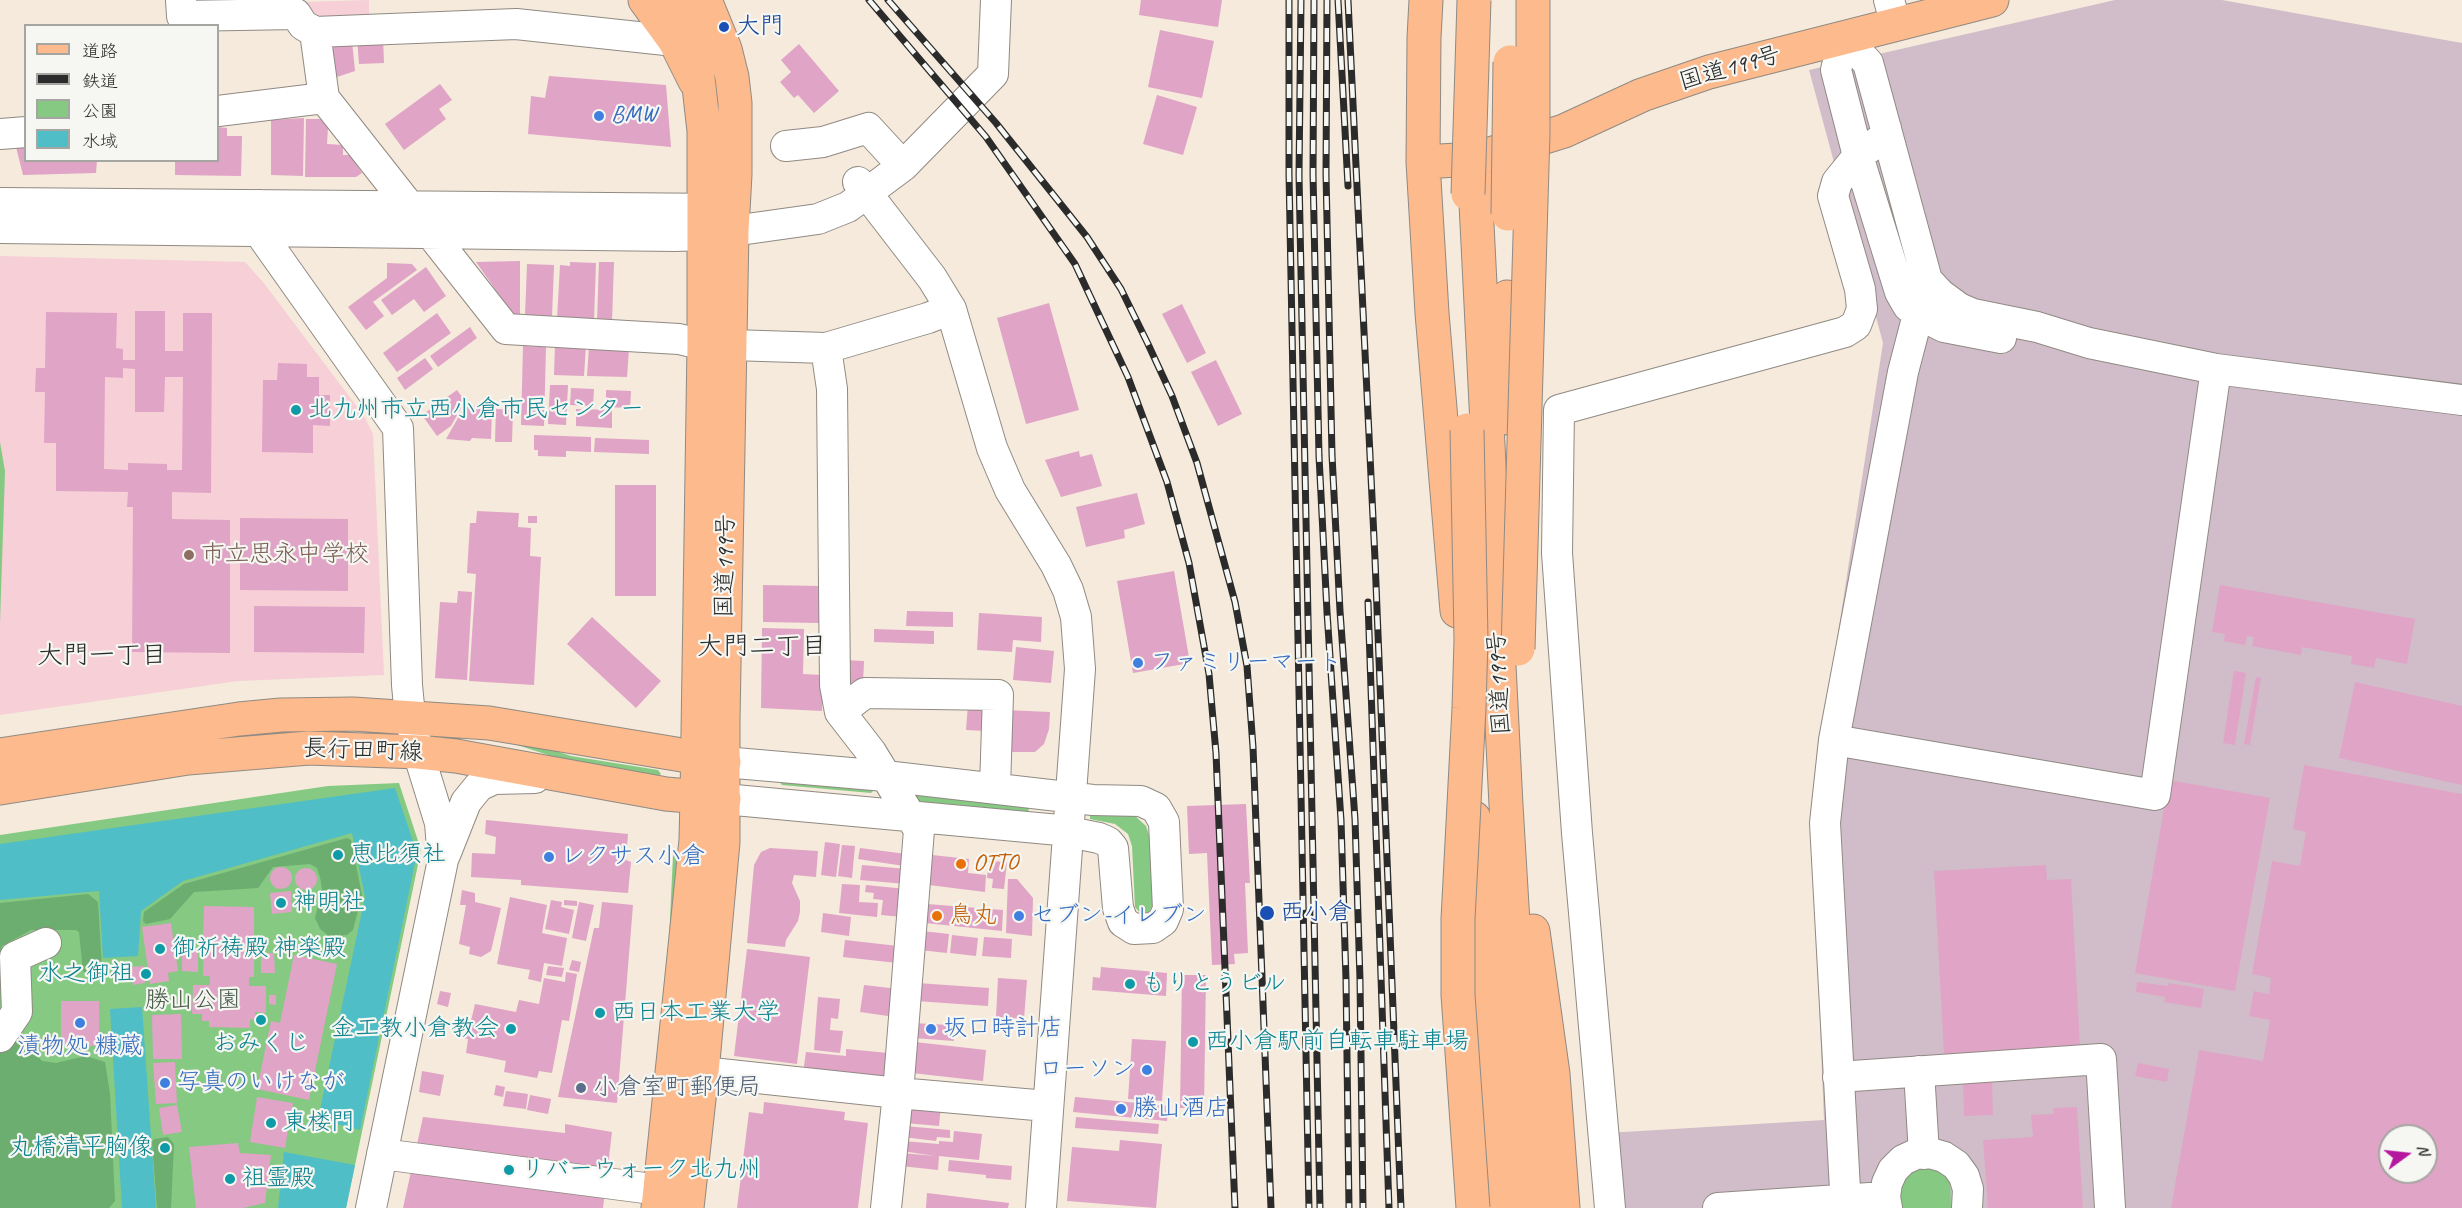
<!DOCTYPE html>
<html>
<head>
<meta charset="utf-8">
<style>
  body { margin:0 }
  #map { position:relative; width:2462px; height:1208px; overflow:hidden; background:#f5eadb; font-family:Caveat,"Klee One",sans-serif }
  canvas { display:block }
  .legend { position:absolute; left:24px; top:24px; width:195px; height:138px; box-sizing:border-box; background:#f6f6f2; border:2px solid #a5a5a2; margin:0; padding:8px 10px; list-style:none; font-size:18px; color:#2b2b2b }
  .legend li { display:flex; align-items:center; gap:12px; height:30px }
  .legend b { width:30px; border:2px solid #a5a5a2 }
  .north { position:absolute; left:2378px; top:1124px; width:60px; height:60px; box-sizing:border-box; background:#f6f6f2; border:2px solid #a5a5a2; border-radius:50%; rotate:75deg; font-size:16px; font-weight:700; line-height:24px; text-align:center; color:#2b2b2b }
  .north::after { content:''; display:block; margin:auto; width:21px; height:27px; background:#b5179e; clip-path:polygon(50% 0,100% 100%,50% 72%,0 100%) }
</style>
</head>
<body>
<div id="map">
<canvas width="2462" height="1208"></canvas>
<ul class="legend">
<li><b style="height:8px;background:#fcba8d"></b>道路</li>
<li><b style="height:8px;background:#2b2b2b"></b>鉄道</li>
<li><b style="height:16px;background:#85c982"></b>公園</li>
<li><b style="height:16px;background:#50bec7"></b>水域</li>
</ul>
<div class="north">N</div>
</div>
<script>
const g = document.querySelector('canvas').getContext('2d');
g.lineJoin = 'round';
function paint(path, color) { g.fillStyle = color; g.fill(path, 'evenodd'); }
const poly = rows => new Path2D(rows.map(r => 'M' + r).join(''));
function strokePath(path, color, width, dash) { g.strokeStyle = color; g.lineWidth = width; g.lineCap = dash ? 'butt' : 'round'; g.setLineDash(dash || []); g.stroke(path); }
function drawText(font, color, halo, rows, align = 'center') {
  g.font = font + ' Caveat,"Klee One",sans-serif'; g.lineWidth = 4.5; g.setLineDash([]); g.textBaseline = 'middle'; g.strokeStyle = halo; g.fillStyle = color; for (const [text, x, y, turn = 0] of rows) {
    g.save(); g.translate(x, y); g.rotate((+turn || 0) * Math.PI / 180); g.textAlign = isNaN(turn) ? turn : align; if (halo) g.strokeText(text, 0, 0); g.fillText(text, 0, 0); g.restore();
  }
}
paint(poly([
  [369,0,369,25,303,15,302,2],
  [0,256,245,262,263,282,364,416,373,434,384,675,238,681,0,715]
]), '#f6cfd7');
paint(poly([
  [2115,0,2222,0,2462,43,2462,1208,1614,1208,1607,1133,1824,1120,1811,807,1883,343,1809,70],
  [2390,1136,2426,1136,2426,1172,2390,1172]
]), '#d1bdc9');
paint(poly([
  [0,442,5,471,0,623],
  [510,736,571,756,658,770,661,774,658,776,570,762,511,743],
  [778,780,875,789,871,793,782,785],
  [399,783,421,850,346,1208,0,1208,0,835,328,786],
  [911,794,1029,806,1029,809,1028,812,961,809,915,801],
  [1090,812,1133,814,1146,826,1150,838,1154,902,1149,912,1141,914,1135,907,1132,846,1128,834,1115,824,1090,819],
  [673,855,679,856,668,963],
  [1923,1164,1950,1176,1951,1208,1898,1208,1898,1180]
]), '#85c982');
paint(poly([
  [347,838,351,840,362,895,353,930,347,935,329,936,320,929,315,918,322,889,320,877,317,868,310,864,273,867,258,888,194,892,170,919,146,924,143,921,144,912,184,884],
  [88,894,98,902,102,969,100,972,86,973,83,971,79,932,76,930,31,930,2,946,0,952,0,903],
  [18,1035,42,1061,56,1063,86,1056,105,1062,110,1094,115,1201,109,1208,0,1208,0,1052],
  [168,1137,174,1144,171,1208,157,1208,152,1142,154,1139]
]), '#6cad70');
paint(poly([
  [395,788,417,853,360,1130,318,1119,365,897,352,833,183,881,141,911,138,956,103,958,99,891,0,900,0,844],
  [142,1007,156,1208,122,1208,110,1009],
  [284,1152,355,1165,346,1208,278,1208]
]), '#50bec7');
paint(poly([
  [1141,0,1222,0,1218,27,1139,15],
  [1160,30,1214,41,1202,98,1148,87],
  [383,37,384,63,359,64,357,38],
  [352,41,355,71,334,78,331,44],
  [799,44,839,91,814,113,798,95,794,98,780,82,791,72,781,60],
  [549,76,666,85,671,147,528,134,531,96,545,98],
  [440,84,452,100,439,109,446,119,404,150,385,124],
  [1157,95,1197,107,1183,155,1143,144],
  [304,118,303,176,271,175,271,120],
  [306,119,321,119,328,127,327,144,343,145,343,155,350,155,362,173,356,177,305,177],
  [218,127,227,128,227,136,242,136,241,176,175,175,175,160,218,160],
  [26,142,26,160,97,160,96,173,23,175,15,143],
  [520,261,520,316,514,316,476,262],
  [570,262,596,263,594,320,557,319,560,265,570,266],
  [599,262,614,262,612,322,597,321],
  [387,263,412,264,417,270,373,302,384,316,366,330,348,307,387,278],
  [527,264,554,265,552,317,525,316],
  [426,267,446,296,424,312,414,299,392,315,381,300],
  [1049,303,1079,410,1026,424,997,318],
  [1182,304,1206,353,1187,363,1162,314],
  [135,311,165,311,165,351,183,351,183,313,212,313,211,493,172,492,172,519,230,520,230,653,132,652,133,507,127,507,128,492,56,491,56,443,44,443,45,392,35,392,36,368,45,368,46,312,117,313,116,348,123,349,123,360,135,360],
  [123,368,135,369,135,412,164,412,165,377,183,377,182,470,167,470,167,464,128,463,128,470,104,469,105,377,123,378],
  [437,313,451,333,397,372,383,353],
  [470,327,477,338,438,367,430,356],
  [555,344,586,345,584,376,554,375],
  [523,346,546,347,544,426,521,425],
  [589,347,629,349,627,377,587,376],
  [425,358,433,369,405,390,397,378],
  [1216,360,1242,414,1218,426,1191,372],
  [278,363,307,364,307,377,319,377,319,395,330,395,330,426,313,425,313,453,262,452,263,380,277,380],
  [550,385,568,385,566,425,548,424],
  [571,388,594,389,593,406,570,405],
  [457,390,465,401,451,426,437,436,422,415],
  [606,390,631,391,630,408,606,407],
  [467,402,479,409,492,409,491,439,472,438,470,441,446,439],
  [496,409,513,410,512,442,495,442],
  [576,409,612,410,612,428,576,426],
  [534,435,591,437,591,452,566,451,566,457,538,456,538,450,534,450],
  [595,438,649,440,649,454,594,452],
  [1079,451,1080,457,1092,454,1102,486,1061,497,1045,460],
  [615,485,656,485,656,596,615,596],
  [1137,493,1145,524,1124,530,1125,538,1086,547,1076,507],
  [477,511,519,513,518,527,531,528,530,556,541,557,534,685,469,681,476,574,467,573,470,523,476,523],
  [528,516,537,516,537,523,528,523],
  [240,518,348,519,348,591,240,590],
  [1174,571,1190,663,1133,673,1117,581],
  [763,585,820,586,819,623,763,622],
  [2220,585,2415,619,2407,664,2376,658,2374,668,2351,664,2352,656,2302,647,2301,655,2252,646,2254,637,2247,636,2245,645,2224,641,2225,634,2212,632],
  [458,591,472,592,467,680,435,678,440,602,457,603],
  [254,606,365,607,364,653,254,652],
  [907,611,953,612,953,627,906,626],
  [979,613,1042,617,1041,642,1013,640,1012,652,977,650],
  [592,617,661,681,636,708,567,644],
  [762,628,804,629,803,674,823,675,822,711,761,708],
  [874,629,934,631,934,644,874,642],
  [1016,647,1054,651,1051,683,1013,680],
  [843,660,864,661,863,684,841,683],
  [2234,671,2246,673,2235,745,2223,743],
  [2256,677,2261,678,2250,745,2244,744],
  [2355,682,2462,706,2462,785,2339,758],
  [968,704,987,705,985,731,966,730],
  [1005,710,1050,712,1049,729,1044,744,1035,752,1004,752],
  [2304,765,2462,794,2462,1208,2171,1208,2199,1050,2263,1061,2270,1020,2249,1016,2254,991,2269,994,2271,978,2252,974,2272,861,2300,866,2306,832,2293,829],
  [2390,1136,2426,1136,2426,1172,2390,1172],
  [2169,780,2270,798,2235,991,2135,973],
  [1246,804,1250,883,1245,883,1248,953,1234,954,1235,964,1212,965,1207,853,1189,854,1187,806],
  [486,820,628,834,626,860,631,862,628,893,521,885,521,880,471,877,472,853,495,854,496,837,485,834],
  [825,842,840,844,836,877,821,875],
  [842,845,855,846,852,878,838,876],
  [770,848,818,851,816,877,794,875,792,883,800,901,800,912,798,921,786,940,785,947,747,943,754,865,761,852],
  [860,848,906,854,904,866,858,859],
  [932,855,969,859,968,873,986,875,985,892,929,885],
  [989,861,1007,862,1004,889,992,888,993,879,987,878],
  [862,865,907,869,906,884,860,880],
  [2046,865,2047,880,2071,879,2080,1047,1944,1054,1934,871],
  '270 878a11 11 0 1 1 22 0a11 11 0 1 1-22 0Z',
  '295 879a11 11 0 1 1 22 0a11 11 0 1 1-22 0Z',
  [1008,879,1017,879,1033,898,1032,936,1006,933],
  [842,884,860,885,859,902,878,903,877,917,839,913],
  [866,885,906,889,902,917,881,915,883,900,873,899,874,893,865,892],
  [462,890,475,893,475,902,501,908,491,951,481,957,469,954,470,947,459,944,466,905,460,905],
  [291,891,292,912,272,914,270,893],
  [510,897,547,905,542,933,567,938,562,966,544,963,541,982,528,979,530,970,497,964],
  [551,900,562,902,561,907,574,910,569,934,545,929],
  [564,900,577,901,577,906,564,905],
  [579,902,594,905,586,941,572,938],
  [602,902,633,905,617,1103,558,1097,594,928,599,928],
  [927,904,1003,910,1002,931,925,923],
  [204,906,254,907,254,939,251,939,251,948,254,948,254,977,249,977,249,986,266,986,266,1013,255,1012,255,1020,250,1019,250,1028,209,1027,209,1021,202,1021,202,1014,192,1014,193,985,210,985,210,976,203,976,204,943,207,943,207,937,203,937],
  [823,913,851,917,849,936,821,932],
  [171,923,178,971,168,973,169,981,150,984,142,927],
  [922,931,949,934,947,953,920,950],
  [952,935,978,938,976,956,950,953],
  [984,937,1012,939,1011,958,982,956],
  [845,940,898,946,897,963,843,957],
  [182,948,198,948,198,972,182,971],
  [747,949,810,957,797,1064,734,1056],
  [261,953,274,953,275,973,261,973],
  [294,955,337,964,309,1100,257,1089,271,1021,280,1023],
  [572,960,581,962,579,972,569,970],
  [143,966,145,983,133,985,130,967],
  [548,966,564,968,562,977,546,975],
  [1101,967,1167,973,1166,996,1092,990,1093,977,1100,978],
  [566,972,577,974,569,1021,562,1020,552,1073,539,1071,537,1078,504,1072,506,1061,466,1053,468,1039,461,1038,464,1020,471,1021,475,1004,516,1012,519,1000,539,1004,544,978,565,982],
  [1182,975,1206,975,1204,1108,1180,1108],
  [998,978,1027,980,1024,1019,996,1017],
  [2137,982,2168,986,2169,983,2204,989,2201,1008,2164,1002,2165,997,2136,992],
  [917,983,989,988,988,1006,916,1001],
  [864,985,898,989,895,1017,860,1012],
  [440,991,451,993,448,1007,437,1004],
  [269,995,276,995,276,1005,269,1004],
  [818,997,840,999,838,1019,831,1018,830,1030,843,1031,840,1053,814,1050],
  [61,1001,99,1001,99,1046,61,1045],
  [181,1014,182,1059,153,1059,152,1015],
  [913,1023,949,1025,948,1033,954,1036,954,1041,913,1038],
  [1132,1039,1166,1041,1162,1101,1128,1099],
  [915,1042,986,1050,983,1081,912,1073],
  [846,1049,889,1053,886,1081,803,1073,806,1052,846,1056],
  [175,1062,177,1103,156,1104,153,1063],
  [2138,1063,2169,1069,2167,1082,2135,1076],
  [422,1071,444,1075,440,1096,419,1092],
  [1992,1076,1993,1115,1964,1116,1963,1077],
  [496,1085,505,1087,503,1097,494,1095],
  [506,1091,528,1094,526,1109,503,1106],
  [530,1095,551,1099,548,1114,527,1110],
  [257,1097,293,1103,285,1148,250,1142],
  [1075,1097,1169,1106,1167,1121,1073,1112],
  [764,1102,845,1112,844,1120,868,1123,858,1208,737,1208,749,1112,763,1114],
  [907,1103,941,1106,939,1126,905,1123],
  [177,1105,182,1132,163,1135,159,1108],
  [2077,1107,2083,1208,1988,1208,1983,1140,2033,1137,2031,1115,2054,1114,2053,1108],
  [423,1117,565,1133,565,1124,612,1132,603,1208,403,1208],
  [1076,1117,1159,1124,1158,1134,1075,1128],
  [904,1126,950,1130,950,1138,937,1137,936,1141,903,1137],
  [954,1131,982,1134,979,1160,939,1156,938,1170,901,1166,902,1153,935,1156,902,1151,903,1141,939,1144,939,1141,953,1142],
  [1120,1140,1162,1144,1156,1208,1067,1201,1072,1147,1119,1151],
  [238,1143,240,1153,271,1155,265,1203,243,1208,196,1208,189,1147],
  [949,1160,1012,1166,1011,1180,986,1178,986,1175,948,1171],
  [927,1193,1009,1203,1008,1208,926,1208]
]), '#e0a4c6');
const minor = poly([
  [181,0,182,16,296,14,303,25,315,32,516,24,675,41],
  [1889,0,1896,25],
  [315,32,324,98,506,329,679,339,704,345],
  [1844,37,1868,63,1927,280,1940,294,1959,308,1973,314,2037,327,2089,343,2216,369,2462,400],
  [1844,37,1836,70,1858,156,1900,292,1908,306,1918,314,1944,327,2001,338],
  [218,111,324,98],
  [0,134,26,132],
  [786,146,823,142,868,128,903,166],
  [858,182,932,278,951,309,992,448,1010,490,1056,565,1068,590,1076,617,1080,669,1041,1208],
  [0,203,729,209],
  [259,205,260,233,398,428,407,685,410,716,418,752,440,823,443,860,371,1208],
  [0,228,675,236,704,235,818,219,848,207,903,166,993,74,996,0],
  [731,345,826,348,928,318,951,309],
  [826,348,832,389,835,685,840,712,871,752,919,830,898,1093,886,1208],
  [840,712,865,693,998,695,995,788],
  [1834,740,2155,795,2216,369],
  [724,762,885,776,1093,800,1141,801,1156,808,1164,822,1168,909,1163,921,1153,928,1134,929,1123,922,1118,908,1113,848,1108,842,1099,838,1059,830,724,799],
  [445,855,466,802,479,786,494,779,535,778],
  [0,1037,17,1012,15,957,46,943],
  [1919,1071,1924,1154],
  [702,1072,898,1093,1047,1106],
  [1838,1077,2101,1059,2110,1208],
  [382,1154,660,1190],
  [1610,1208,1577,833,1557,553,1559,410,1845,332,1856,325,1862,309,1860,289,1833,196,1837,182,1858,156,1884,137,1886,128],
  [1718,1208,1885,1197],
  [1846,1208,1825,823,1834,740,1903,372,1927,280],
  [1887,1208,1885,1197,1887,1183,1893,1170,1903,1160,1916,1154,1930,1153,1944,1157,1956,1165,1964,1176,1968,1189,1967,1208]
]);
const major = poly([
  [645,0,675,41,695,81],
  [0,755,239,719,281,715,353,714,489,723,724,762],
  [0,788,188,758,309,748,418,752,456,756,666,794,724,799]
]);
const highway = poly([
  [1426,0,1424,38,1423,162,1432,313,1457,611],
  [1423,162,1474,159,1564,131,1642,95,1709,72,1992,0],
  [1474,164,1506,805,1530,1208],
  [1507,297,1508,418],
  [1474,818,1483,923,1498,1208],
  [1533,931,1553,1074,1563,1208],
  [658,1208,696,840,697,797,704,345,704,131,695,51,678,0],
  [687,1208,702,1072,723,842,723,720,732,230,735,174,735,103,732,77,725,49,705,0]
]);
strokePath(minor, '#908a83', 32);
strokePath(major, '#908a83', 35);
strokePath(highway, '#908a83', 35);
strokePath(minor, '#fff', 30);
strokePath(major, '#fcba8d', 33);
strokePath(highway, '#fcba8d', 33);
const rail = poly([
  [869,0,986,137,1075,264,1128,377,1167,482,1189,563,1209,674,1216,753,1235,1208],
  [888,0,996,123,1087,237,1121,289,1148,344,1172,396,1197,463,1235,602,1247,666,1253,747,1271,1208],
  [1289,0,1289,174,1309,1208],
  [1301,0,1299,175,1320,1208],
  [1314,0,1313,174,1319,456,1327,612,1341,820,1346,980,1349,1208],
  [1327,0,1326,174,1332,455,1340,611,1355,819,1360,980,1363,1208],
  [1338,0,1348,186],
  [1348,0,1375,559,1401,1208],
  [1368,602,1389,1208]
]);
strokePath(rail, '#2b2b2b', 7);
strokePath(rail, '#f6f6f2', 4.5, [14]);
const highwayBridge = poly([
  [1468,194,1474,0],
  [1508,214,1510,62],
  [1467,430,1471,640,1469,708,1458,919,1458,995,1473,1208],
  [1518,649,1533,133,1533,0]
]);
strokePath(highwayBridge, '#908a83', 35, []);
strokePath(highwayBridge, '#fcba8d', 33);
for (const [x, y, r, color] of [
  [724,27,6,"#1a4fb4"],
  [599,116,6,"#3f7fe0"],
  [296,410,6,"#0f9aa8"],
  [189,555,6,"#8d6e63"],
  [1138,663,6,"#3f7fe0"],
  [338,855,6,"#0f9aa8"],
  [549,857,6,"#3f7fe0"],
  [961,864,6,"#e8710a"],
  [281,903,6,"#0f9aa8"],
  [1267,913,8,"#1a4fb4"],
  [937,916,6,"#e8710a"],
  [1019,916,6,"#3f7fe0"],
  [160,949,6,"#0f9aa8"],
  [146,974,6,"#0f9aa8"],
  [1130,984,6,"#0f9aa8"],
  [600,1013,6,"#0f9aa8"],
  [261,1020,6,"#0f9aa8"],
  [80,1023,6,"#3f7fe0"],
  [511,1029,6,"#0f9aa8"],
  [931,1029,6,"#3f7fe0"],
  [1193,1042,6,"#0f9aa8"],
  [1147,1070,6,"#3f7fe0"],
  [165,1083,6,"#3f7fe0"],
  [581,1088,6,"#5c6f8a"],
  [1121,1109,6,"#3f7fe0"],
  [271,1123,6,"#0f9aa8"],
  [165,1148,6,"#0f9aa8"],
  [509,1170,6,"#0f9aa8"],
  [230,1179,6,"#0f9aa8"]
]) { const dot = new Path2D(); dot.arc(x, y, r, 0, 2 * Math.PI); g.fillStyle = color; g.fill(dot); strokePath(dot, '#f6f6f2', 2); }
drawText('24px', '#164399', '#f6f6f2', [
  ["大門",736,27],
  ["西小倉",1280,913]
], 'left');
drawText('24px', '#2b2b2b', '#f6f6f2', [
  ["国道199号",1730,69,-16],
  ["国道199号",726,566,-89],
  ["国道199号",1500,683,-93],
  ["長行田町線",363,751,2]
]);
drawText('24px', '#366cbe', '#f6f6f2', [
  ["BMW",611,116],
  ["ファミリーマート",1150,663],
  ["レクサス小倉",561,857],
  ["セブン-イレブン",1031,916],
  ["坂口時計店",943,1029],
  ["漬物処 糠蔵",80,1047,"center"],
  ["ローソン",1135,1070,"right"],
  ["写真のいけなが",177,1083],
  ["勝山酒店",1133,1109]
], 'left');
drawText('24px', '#0d838f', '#f6f6f2', [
  ["北九州市立西小倉市民センター",308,410],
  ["恵比須社",350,855],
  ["神明社",293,903],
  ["御祈祷殿 神楽殿",172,949],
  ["水之御祖",134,974,"right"],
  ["もりとうビル",1142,984],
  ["西日本工業大学",612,1013],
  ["金工教小倉教会",499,1029,"right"],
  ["西小倉駅前自転車駐車場",1205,1042],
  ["おみくじ",261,1044,"center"],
  ["東楼門",283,1123],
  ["丸橋清平胸像",153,1148,"right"],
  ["リバーウォーク北九州",521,1170],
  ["祖霊殿",242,1179]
], 'left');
drawText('24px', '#785e54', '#f6f6f2', [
  ["市立思永中学校",201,555]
], 'left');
drawText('24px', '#c56008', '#f6f6f2', [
  ["OTTO",973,864],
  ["鳥丸",949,916]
], 'left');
drawText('24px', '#465a45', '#f6f6f2', [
  ["勝山公園",193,1001]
]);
drawText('24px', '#4e5e75', '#f6f6f2', [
  ["小倉室町郵便局",593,1088]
], 'left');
drawText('26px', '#2b2b2b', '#f6f6f2', [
  ["大門二丁目",762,647],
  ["大門一丁目",102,656]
]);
</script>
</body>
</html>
